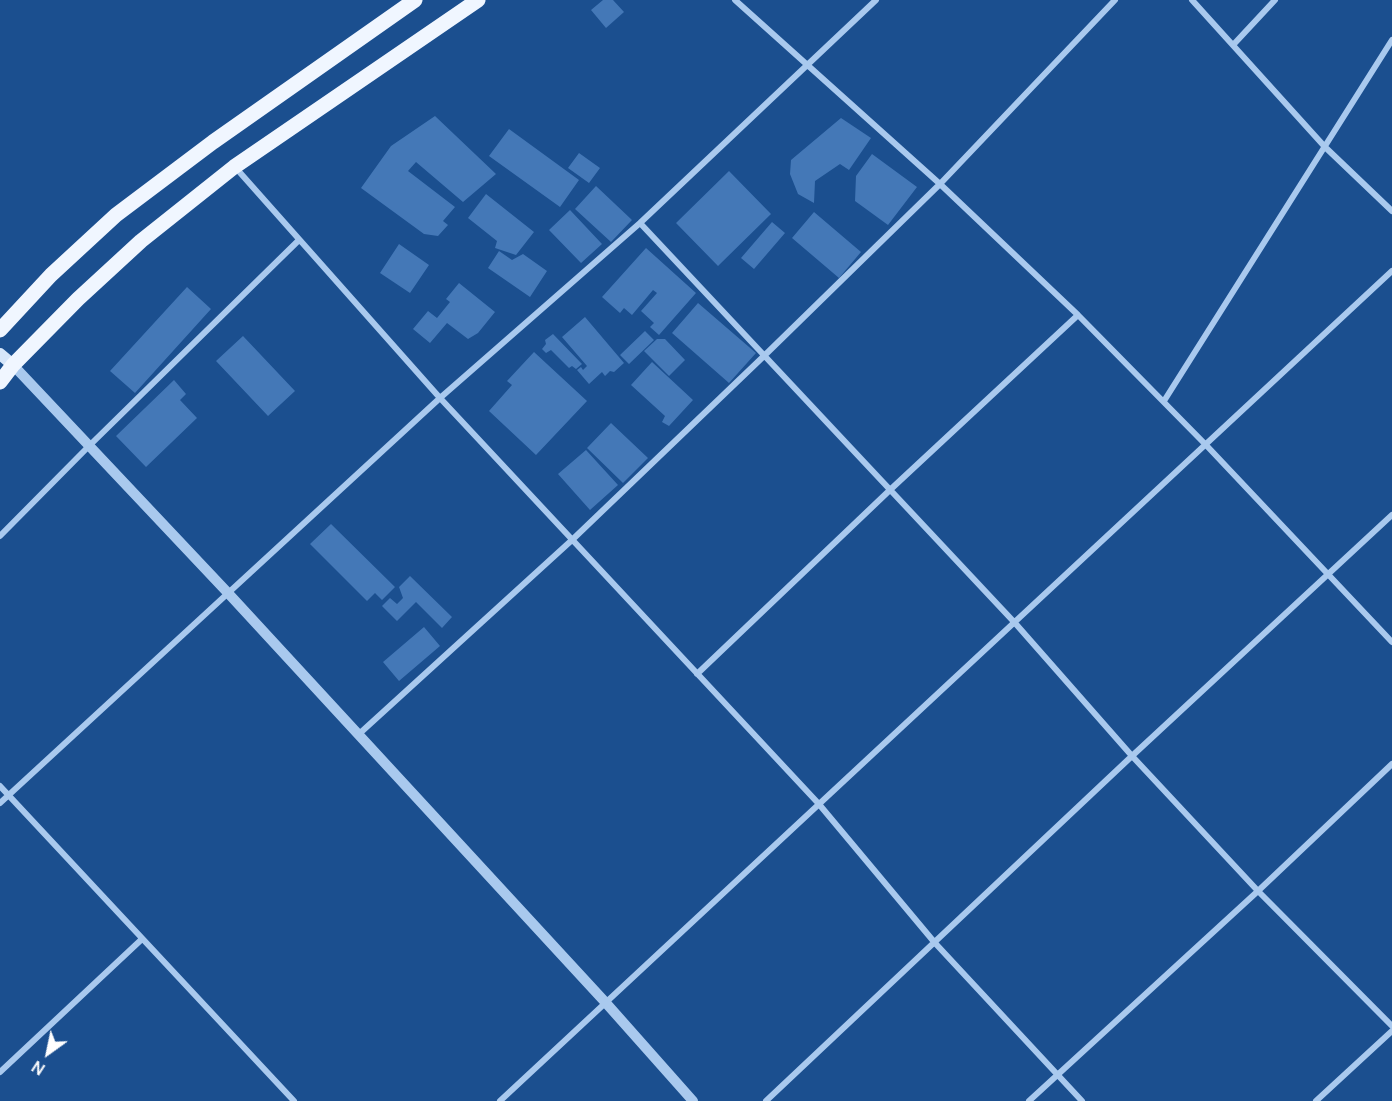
<!DOCTYPE html>
<html>
<head>
<meta charset="utf-8">
<style>
  body { margin:0 }
  #map { position:relative; width:1392px; height:1101px; overflow:hidden; background:#1b4f8f; font-family:Manrope,sans-serif }
  canvas { display:block }
  .north { position:absolute; left:18px; top:1023px; width:60px; height:60px; -webkit-text-stroke:4px #1b4f8f; paint-order:stroke; rotate:213deg; font-size:16px; font-weight:700; line-height:24px; text-align:center; color:#fff }
  .north::after { content:''; display:block; margin:auto; width:21px; height:27px; background:#fff; clip-path:polygon(50% 0,100% 100%,50% 72%,0 100%) }
</style>
</head>
<body>
<div id="map">
<canvas width="1392" height="1101"></canvas>
<div class="north">N</div>
</div>
<script>
const g = document.querySelector('canvas').getContext('2d');
g.lineJoin = 'round';
function paint(path, color) { g.fillStyle = color; g.fill(path, 'evenodd'); }
const poly = rows => new Path2D(rows.map(r => 'M' + r).join(''));
function strokePath(path, color, width, dash) { g.strokeStyle = color; g.lineWidth = width; g.lineCap = dash ? 'butt' : 'round'; g.setLineDash(dash || []); g.stroke(path); }
paint(poly([
  [603,0,613,0,624,12,606,28,591,10],
  [435,116,496,174,463,202,416,162,408,171,455,207,443,221,448,225,438,236,424,234,361,188,391,146],
  [841,118,871,138,849,170,840,164,815,181,814,203,798,194,790,174,791,160],
  [509,129,579,180,560,207,489,156],
  [579,153,600,168,589,183,568,168],
  [872,154,917,187,888,225,855,201,856,176],
  [729,171,771,214,718,266,676,223],
  [596,186,632,220,611,242,575,209],
  [486,194,534,232,516,255,495,248,497,241,468,218],
  [570,210,602,244,581,263,549,230],
  [814,212,861,252,839,278,792,238],
  [772,222,785,233,754,269,741,258],
  [399,244,429,265,410,293,380,273],
  [646,248,696,293,659,335,650,327,654,323,641,311,657,293,653,290,632,315,624,308,620,313,602,297],
  [499,251,512,260,523,254,547,271,530,297,488,268],
  [459,283,495,312,478,333,468,339,447,323,430,343,413,329,428,311,437,318,450,302,446,299],
  [187,287,211,309,135,393,110,371],
  [698,303,756,353,729,383,672,333],
  [585,317,624,363,614,372,610,371,605,376,602,372,589,384,577,370,581,367,583,370,587,366,562,337],
  [645,331,654,340,629,364,620,355],
  [553,334,582,364,576,369,572,366,569,368,551,350,546,353,542,349,546,344,545,340],
  [243,336,295,391,268,416,216,361],
  [657,339,665,339,685,360,669,376,644,351],
  [534,352,587,401,536,455,489,411,512,385,507,381],
  [652,362,693,400,669,426,662,422,665,416,631,385],
  [174,380,186,394,180,400,197,418,146,467,116,436],
  [611,423,648,458,623,483,587,448],
  [586,450,618,485,590,510,558,474],
  [331,524,395,587,382,600,375,593,367,601,310,544],
  [410,576,452,617,442,628,416,602,397,621,382,606,390,598,397,604,403,598,399,587],
  [424,627,440,646,399,681,383,662]
]), '#4478b7');
strokePath(poly([
  [735,0,940,184,1078,315,1206,445,1392,642],
  [1192,0,1325,147,1392,211],
  [1234,44,1275,0],
  [235,167,440,398,818,803,935,943,1082,1101],
  [640,223,1015,623,1132,756,1258,891,1392,1026],
  [1164,401,1392,40],
  [0,536,89,446,299,240],
  [697,674,891,489,1078,315],
  [359,734,572,540,765,355,940,184,1115,0],
  [0,786,294,1101],
  [0,803,440,398,640,223,876,0],
  [0,1072,142,939],
  [500,1101,1392,271],
  [766,1101,1132,756,1392,515],
  [1029,1101,1258,891,1392,764],
  [1316,1101,1392,1031]
]), '#a9c9ee', 6);
strokePath(poly([
  [13,365,228,593,606,1003,693,1101]
]), '#a9c9ee', 10);
strokePath(poly([
  [0,354,13,365]
]), '#d6e6fa', 12);
strokePath(poly([
  [0,330,51,275,116,215,213,142,415,0],
  [0,382,13,365,78,299,141,241,234,167,478,0]
]), '#f0f6ff', 15);
</script>
</body>
</html>
